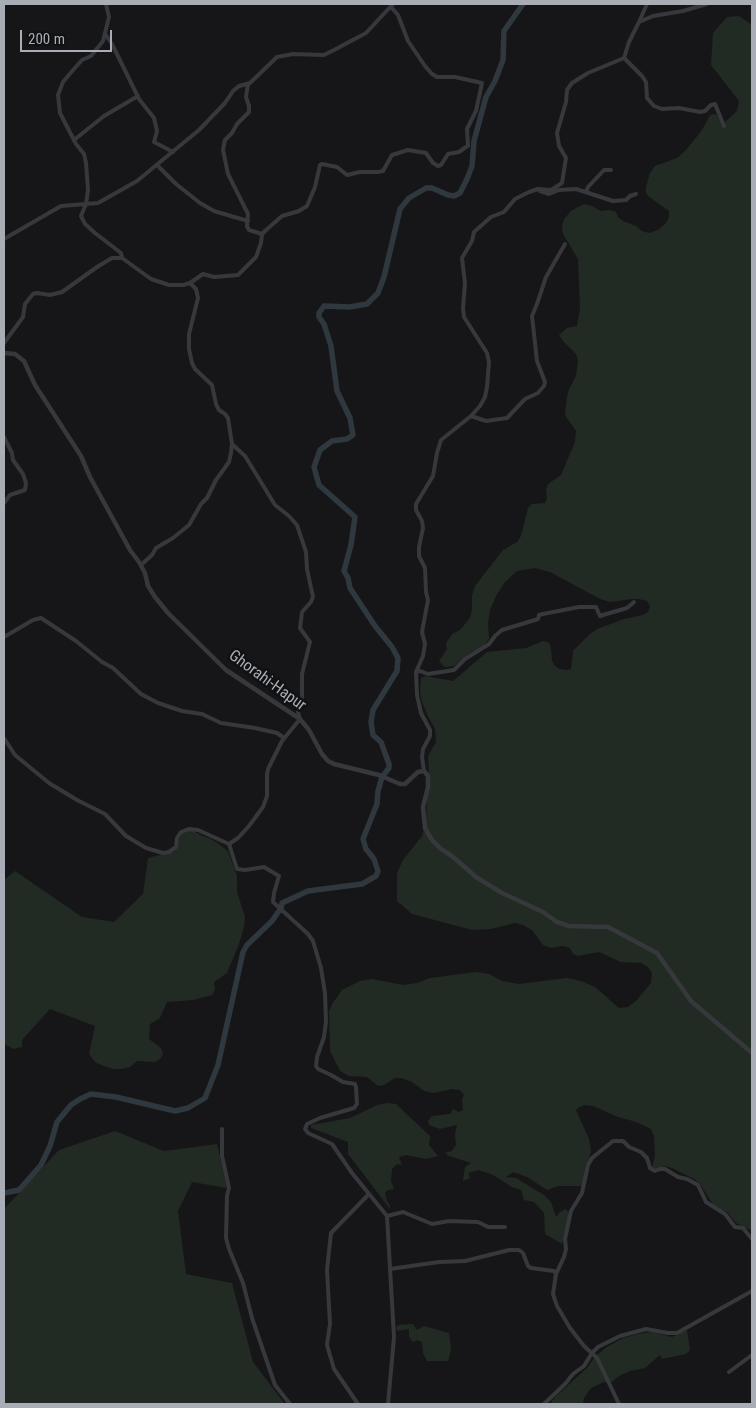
<!DOCTYPE html>
<html>
<head>
<meta charset="utf-8">
<style>
  body { margin:0 }
  #map { position:relative; width:756px; height:1408px; overflow:hidden; background:#161618; font-family:"Roboto Condensed",sans-serif }
  canvas { display:block }
  .frame { position:absolute; inset:0; border:5px solid #a9adb6; pointer-events:none }
  .scale { position:absolute; left:20px; top:30px; width:92px; height:22px; box-sizing:border-box; border:2px solid #a9adb6; border-top:0; padding-left:6px; font-size:15px; line-height:18px; white-space:nowrap; color:#a9adb6; -webkit-text-stroke:4px #111113; paint-order:stroke }
</style>
</head>
<body>
<div id="map">
<canvas width="756" height="1408"></canvas>
<div class="frame"></div>
<div class="scale">200 m</div>
</div>
<script>
const g = document.querySelector('canvas').getContext('2d');
g.lineJoin = 'round';
function paint(path, color) { g.fillStyle = color; g.fill(path, 'evenodd'); }
const poly = rows => new Path2D(rows.map(r => 'M' + r).join(''));
function strokePath(path, color, width, dash) { g.strokeStyle = color; g.lineWidth = width; g.lineCap = dash ? 'butt' : 'round'; g.setLineDash(dash || []); g.stroke(path); }
function drawText(font, color, halo, rows, align = 'center') {
  g.font = font + ' "Roboto Condensed",sans-serif'; g.lineWidth = 5; g.setLineDash([]); g.textBaseline = 'middle'; g.strokeStyle = halo; g.fillStyle = color; for (const [text, x, y, turn = 0] of rows) {
    g.save(); g.translate(x, y); g.rotate((+turn || 0) * Math.PI / 180); g.textAlign = isNaN(turn) ? turn : align; if (halo) g.strokeText(text, 0, 0); g.fillText(text, 0, 0); g.restore();
  }
}
paint(poly([
  [739,16,752,25,752,1231,736,1223,727,1212,714,1206,700,1184,694,1179,672,1168,665,1166,656,1169,652,1168,655,1156,654,1136,651,1129,636,1122,618,1117,593,1106,584,1105,578,1108,576,1110,589,1139,591,1151,582,1186,558,1186,547,1190,527,1177,513,1172,506,1177,516,1178,544,1195,551,1202,556,1217,560,1212,566,1209,569,1213,568,1219,562,1244,545,1234,544,1213,534,1202,524,1200,521,1190,512,1187,493,1175,479,1170,468,1173,470,1178,463,1181,465,1167,471,1163,449,1156,445,1153,452,1151,456,1145,455,1135,457,1125,440,1129,429,1125,428,1121,432,1116,450,1114,453,1109,459,1112,463,1110,462,1099,464,1095,460,1090,452,1089,433,1093,424,1091,412,1082,401,1078,395,1078,384,1085,378,1086,367,1077,349,1076,340,1071,330,1051,329,1012,332,1004,342,990,360,981,372,979,403,985,417,983,430,978,476,972,489,974,502,981,519,984,567,978,581,981,595,987,619,1008,628,1007,636,1001,651,983,652,973,648,967,641,963,621,962,599,952,578,956,573,954,570,948,563,946,551,948,543,945,532,930,523,925,515,923,491,929,472,930,412,914,397,901,397,873,403,860,422,836,426,821,427,797,429,777,428,756,436,742,435,729,428,716,422,702,420,693,421,678,425,676,453,681,487,652,526,648,543,641,549,643,551,648,552,661,555,666,559,669,567,670,571,669,573,651,590,634,597,629,624,619,643,615,648,612,650,606,647,601,639,599,632,599,610,602,600,599,550,572,535,568,517,571,505,582,497,594,490,610,488,623,489,639,483,646,467,655,454,666,445,667,439,661,447,649,446,643,452,634,460,630,470,618,472,609,472,596,475,586,503,550,517,542,521,536,528,508,532,504,545,503,547,499,546,489,548,484,561,475,575,442,576,431,565,415,567,397,569,389,576,376,578,361,576,354,563,341,559,335,567,328,577,326,580,308,578,259,563,234,562,226,564,219,571,211,584,204,592,206,601,211,610,210,616,212,618,217,623,221,636,226,642,231,649,233,658,230,666,223,669,217,669,211,648,196,646,192,646,187,650,173,655,166,677,158,686,150,702,130,710,115,714,114,717,115,722,125,737,111,739,101,711,65,713,33,727,17],
  [182,831,193,831,203,836,213,840,228,851,237,876,237,892,245,917,244,927,239,944,227,973,214,982,215,989,212,995,193,1000,167,1002,160,1018,150,1024,149,1039,161,1048,163,1054,160,1059,155,1062,137,1061,130,1067,122,1069,113,1069,96,1063,89,1054,95,1026,50,1009,22,1040,22,1047,14,1049,4,1044,4,880,15,871,82,917,114,922,143,894,148,858,175,851],
  [388,1103,396,1104,430,1136,429,1145,438,1156,426,1159,406,1155,399,1157,402,1165,397,1164,392,1169,391,1181,394,1189,388,1190,385,1193,387,1201,390,1206,390,1209,348,1154,348,1142,311,1128,311,1125,350,1118,377,1105],
  [115,1131,164,1151,217,1144,227,1188,192,1182,178,1211,186,1274,232,1283,253,1362,285,1404,4,1404,4,1209,59,1150],
  [413,1324,417,1330,424,1326,449,1333,451,1350,448,1361,427,1361,423,1353,422,1342,417,1340,413,1342,409,1337,409,1329,397,1331,396,1327,399,1325],
  [687,1330,690,1350,686,1354,662,1359,660,1355,645,1368,630,1371,619,1376,612,1382,604,1382,591,1388,584,1398,583,1404,550,1404,555,1397,587,1368,594,1358,605,1348,623,1338,638,1334,652,1332,672,1337]
]), '#222a24');
strokePath(poly([
  [4,1193,19,1190,41,1165,50,1146,57,1122,71,1105,80,1099,91,1094,116,1097,175,1111,188,1108,205,1098,218,1065,243,952,247,945,272,921,281,908,282,903,308,891,362,884,376,876,378,871,374,859,366,849,363,839,377,804,378,791,382,777,389,768,389,764,381,742,373,735,371,722,373,710,397,671,398,658,392,647,375,626,350,588,348,578,344,571,351,545,355,517,319,485,314,467,320,450,332,441,347,439,353,435,350,418,337,391,331,346,324,324,319,317,319,313,324,306,349,307,367,304,378,293,384,277,400,209,409,198,426,188,432,188,448,195,454,196,460,193,467,179,472,166,474,141,486,97,495,81,503,60,504,31,523,4]
]), '#30383f', 5.5);
strokePath(poly([
  [106,4,109,17,103,41,91,56,82,60,74,69,63,82,58,95,60,113,76,144,84,154,86,163,88,190,86,204,81,216,85,224,95,233,121,253,122,258],
  [639,22,647,4],
  [106,35,112,44,139,99,154,118,157,131,154,142,173,152],
  [624,58,642,76,646,82,647,98,654,106,662,109,679,108,700,112,705,111,711,105,715,104,724,126],
  [248,84,246,97,249,106,249,112,237,124,232,133,225,140,223,150,228,174,248,214,247,226,249,230,262,234],
  [74,140,104,116,138,96],
  [157,165,176,184,200,203,214,211,248,221],
  [540,191,549,194,559,190,576,189,613,201,626,200,630,196,636,194],
  [586,192,588,187,604,170,611,170],
  [4,239,61,206,98,203,137,181,199,130,225,103,233,91,239,86,250,83,277,57,293,54,324,55,334,50,366,33,393,4],
  [4,343,23,317,25,304,33,294,37,293,50,295,62,292,97,267,112,258,122,258,151,279,169,285,183,285,190,283,203,274,214,277,238,275,256,257,261,243,262,234,265,231,282,216,299,211,307,206,315,187,320,165,322,164,337,167,347,175,360,172,378,172,383,171,392,155,408,150,426,153,433,163,438,166,441,165,448,154,459,152,466,147,468,146,467,129,476,111,482,83,455,77,437,77,432,74,425,66,408,41,398,15,391,7],
  [471,416,486,421,507,418,525,399,538,393,544,386,545,382,537,361,532,316,537,304,546,277,565,244],
  [4,437,12,453,13,460,23,474,26,483,25,490,10,495,4,503],
  [141,565,152,555,156,548,173,538,189,525,201,504,207,498,216,480,229,462,231,453,232,444,228,418,225,414,219,410,216,404,212,385,195,369,192,363,189,349,189,334,198,298,196,289,190,283],
  [4,637,33,620,41,618,76,641,102,662,113,668,141,694,158,703,182,711,202,714,221,723,255,728,277,733,284,738],
  [416,672,420,671,428,674,454,670,465,659,489,644,495,636,502,630,535,620,538,619,539,615,543,614,579,607,596,607,600,616,603,615,627,608,634,602],
  [4,738,15,755,49,783,77,800,105,814,126,836,146,848,163,853,169,852,176,847,177,838,181,832,189,829,198,830,229,844,237,869,245,870,264,867,279,876,274,893,273,902,308,934,313,941,321,968,325,993,326,1022,324,1037,317,1057,316,1066,318,1069,331,1075,343,1082,355,1084,356,1087,357,1104,354,1108,320,1118,307,1124,305,1129,308,1133,332,1144,352,1173,387,1216,394,1337,388,1404],
  [424,771,422,757,423,749,430,736,430,730,421,713,417,695,416,672,423,656,425,644,422,632,428,600,426,592,425,568,419,556,419,547,423,528,422,521,416,510,416,504,433,476,437,453,441,440,471,416,480,406,485,397,487,387,489,362,487,353,464,317,463,308,465,283,462,258,472,241,474,232,491,217,504,212,515,199,529,192,538,189,551,190,562,183,566,158,559,146,557,133,566,102,567,90,572,83,588,73,624,58,629,42,639,22,653,16,683,11,707,4],
  [229,844,238,838,249,826,263,807,267,796,267,775,268,769,282,741,300,719,298,712,302,699,302,674,310,642,300,628,302,612,311,602,313,597,307,569,306,552,297,525,289,516,275,505,245,456,232,444],
  [222,1129,222,1156,229,1188,227,1196,226,1238,229,1249,243,1283,252,1318,275,1385,290,1404],
  [387,1216,403,1212,432,1224,449,1221,478,1222,488,1227,505,1227],
  [390,1269,439,1262,465,1261,509,1250,519,1250,523,1253,528,1266,531,1268,554,1271,556,1274,553,1294,557,1306,570,1328,584,1346,597,1358,619,1404],
  [556,1274,564,1257,566,1249,565,1239,571,1211,582,1193,588,1165,592,1158,613,1141,623,1141,629,1147,641,1152,647,1158,650,1168,655,1171,660,1169,665,1169,678,1177,687,1179,698,1185,706,1202,725,1214,735,1227,743,1228,752,1239],
  [729,1372,752,1355],
  [358,1404,334,1369,327,1345,330,1324,327,1270,331,1233,369,1194],
  [544,1404,565,1384,573,1374,584,1366,592,1353,598,1347,620,1336,646,1329,668,1333,677,1333,752,1291]
]), '#37383c', 4);
strokePath(poly([
  [4,353,15,354,24,361,35,385,81,456,90,477,130,550,139,562,145,573,148,586,155,597,168,613,226,670,300,719,309,730,322,754,328,761,334,764,379,775,400,784,405,784,418,772,424,771,428,776,428,787,423,807,425,828,432,840,441,849,452,856,476,877,502,893,543,912,557,922,569,926,608,927,657,953,691,1001,752,1053]
]), '#37383c', 4.5);
drawText('16px', '#a9adb6', '#111113', [
  ["Ghorahi-Hapur",267,681,36]
]);
</script>
</body>
</html>
